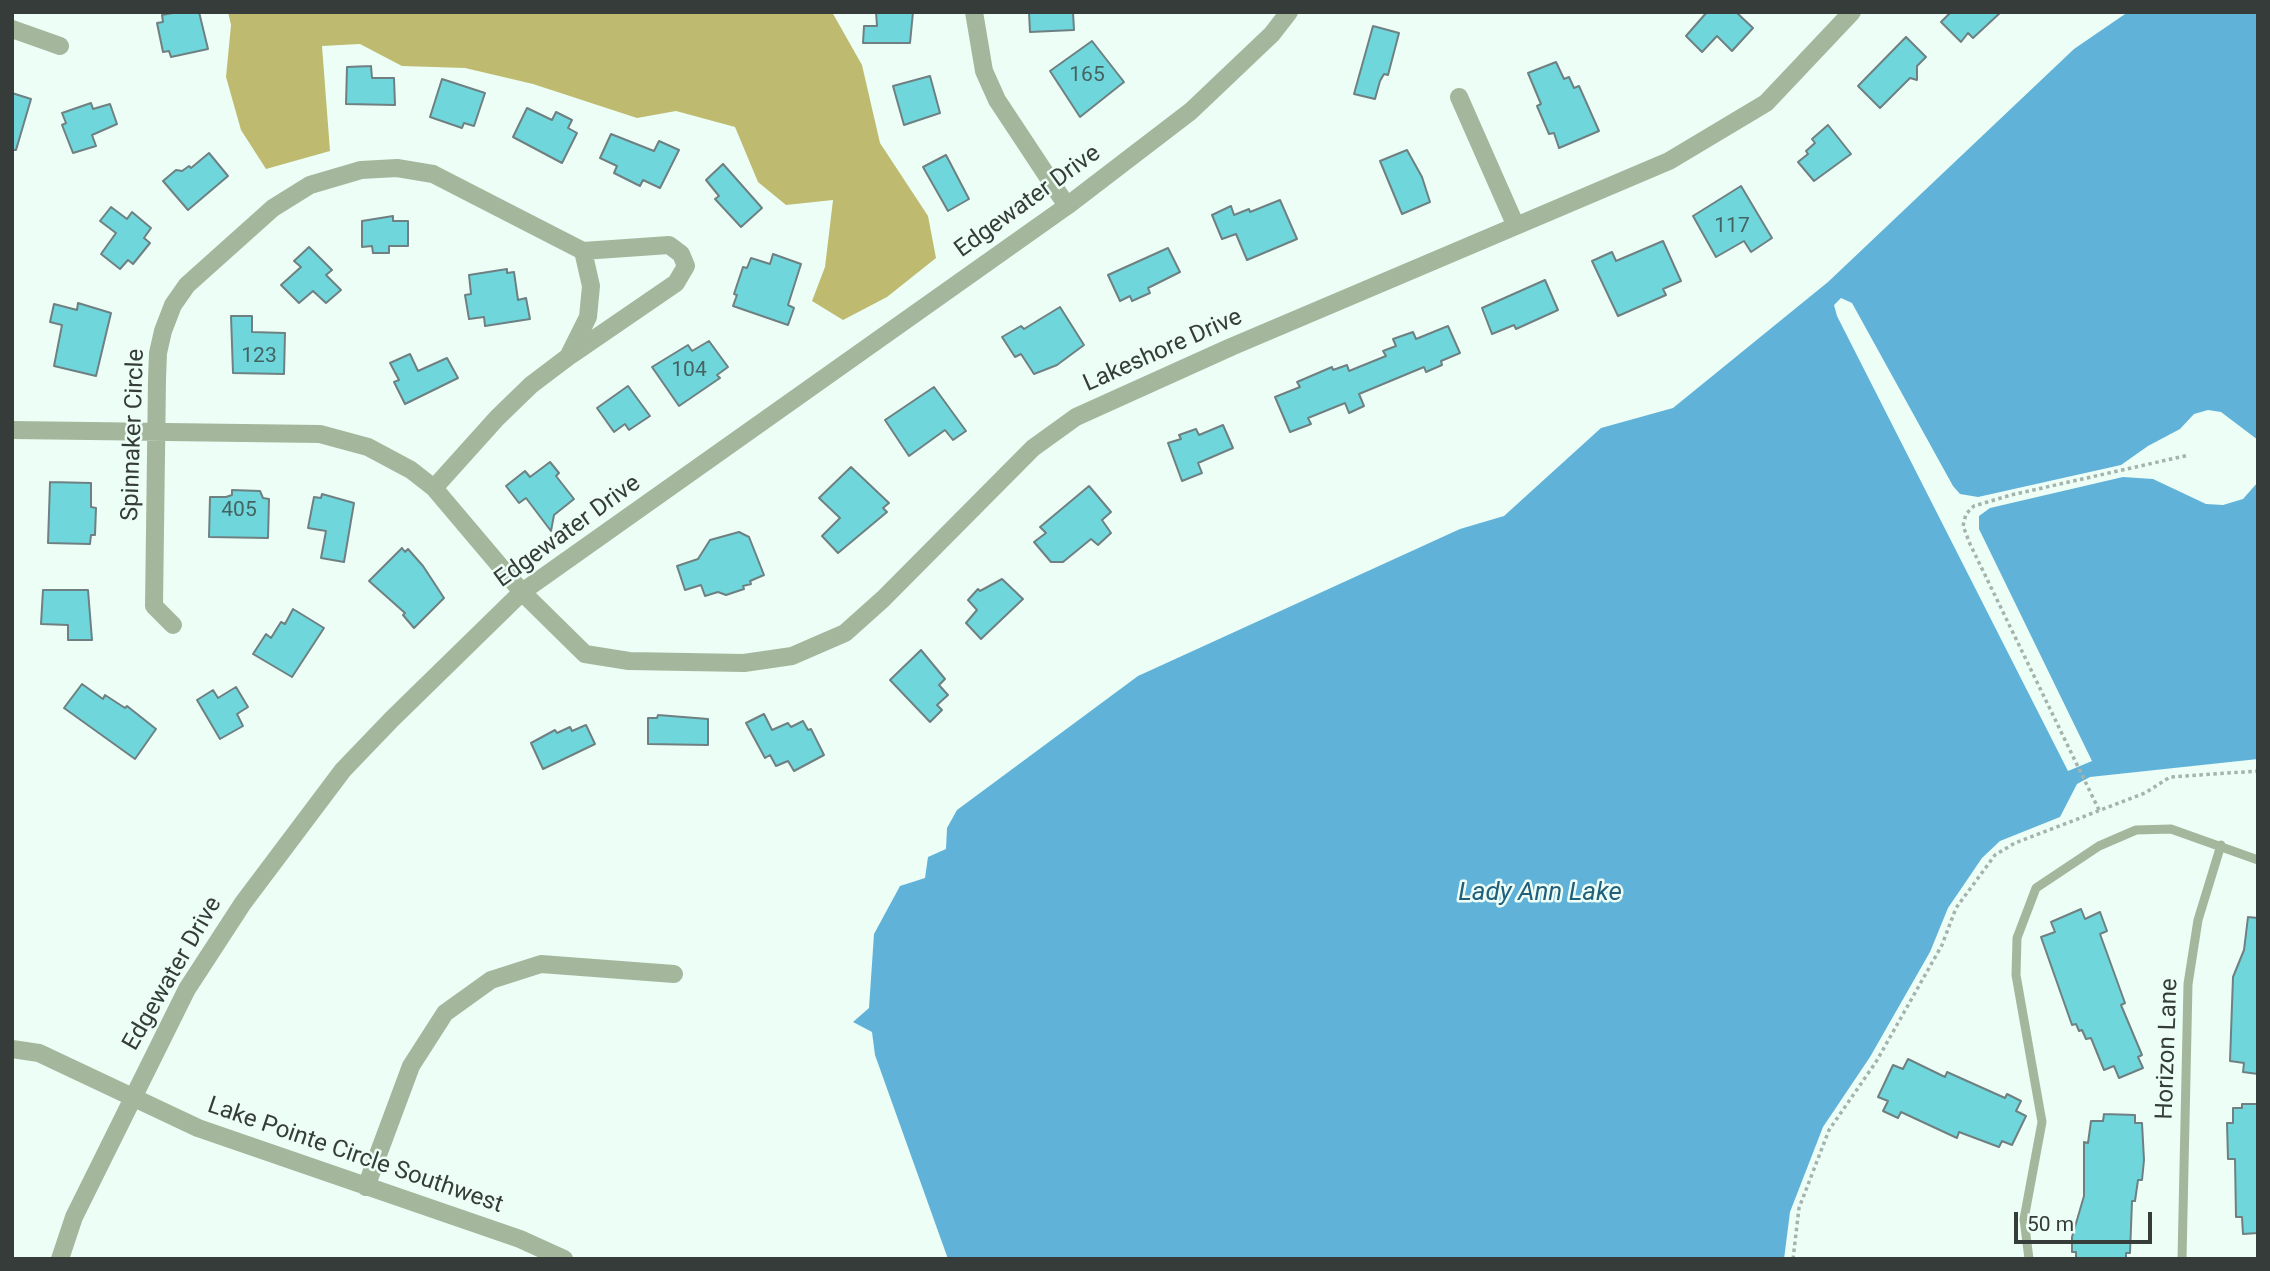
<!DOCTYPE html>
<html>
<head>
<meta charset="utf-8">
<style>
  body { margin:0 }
  #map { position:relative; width:2270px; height:1271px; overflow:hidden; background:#ecfef6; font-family:Roboto,sans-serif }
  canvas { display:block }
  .frame { position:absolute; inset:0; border:14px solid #353c39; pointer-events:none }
  .scale { position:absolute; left:2014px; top:1212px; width:138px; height:32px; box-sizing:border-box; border:4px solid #353c39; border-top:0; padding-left:9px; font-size:21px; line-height:24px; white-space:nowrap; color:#353c39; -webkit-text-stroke:5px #ecfef6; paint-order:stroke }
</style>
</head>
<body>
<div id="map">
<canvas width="2270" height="1271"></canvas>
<div class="frame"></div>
<div class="scale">50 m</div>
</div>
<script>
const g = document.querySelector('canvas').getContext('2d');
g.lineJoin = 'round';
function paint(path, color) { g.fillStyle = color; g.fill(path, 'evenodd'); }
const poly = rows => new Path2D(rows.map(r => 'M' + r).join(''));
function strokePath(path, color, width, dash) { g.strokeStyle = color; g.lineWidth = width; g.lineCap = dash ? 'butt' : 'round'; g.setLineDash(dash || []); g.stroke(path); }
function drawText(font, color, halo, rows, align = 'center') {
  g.font = font + ' Roboto,sans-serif'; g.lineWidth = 5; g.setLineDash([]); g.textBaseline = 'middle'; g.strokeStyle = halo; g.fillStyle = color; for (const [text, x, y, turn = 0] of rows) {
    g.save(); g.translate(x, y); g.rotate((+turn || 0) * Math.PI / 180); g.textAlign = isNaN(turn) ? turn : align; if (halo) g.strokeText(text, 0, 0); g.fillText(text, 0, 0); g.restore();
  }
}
paint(poly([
  [228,12,832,12,862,65,880,143,928,216,936,258,887,297,843,320,812,301,825,267,833,200,786,205,758,182,735,127,676,111,637,118,533,84,465,68,402,66,360,44,322,46,330,151,266,169,241,130,226,77,231,25]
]), '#bebb70');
paint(poly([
  [2128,12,2258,12,2258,440,2221,412,2208,410,2194,414,2180,429,2148,446,2121,465,1978,497,1960,494,1953,486,1852,303,1841,298,1834,305,1837,316,2068,771,2092,761,1979,529,1979,516,1990,508,2123,477,2153,479,2206,504,2223,505,2243,499,2258,482,2258,759,2090,777,2077,784,2060,817,2000,841,1982,858,1948,908,1930,952,1870,1057,1823,1127,1790,1212,1784,1259,948,1259,875,1055,872,1032,853,1022,869,1008,874,934,900,886,925,878,928,857,946,849,947,828,957,810,1138,676,1460,529,1504,516,1601,428,1673,408,1828,282,2074,49]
]), '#61b2d9');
const building = poly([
  [178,12,199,12,208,49,171,57,169,51,163,52,157,23,163,22,162,15,178,12],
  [876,12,913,12,910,43,863,43,864,26,877,26,876,12],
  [1029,12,1073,12,1074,30,1030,32,1029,12],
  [1707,12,1736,12,1753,28,1732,51,1717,36,1702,52,1686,36,1707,12],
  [1951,12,2001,12,1973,38,1968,33,1961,42,1941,22,1951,12],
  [1373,26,1399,33,1388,75,1384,74,1380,81,1375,99,1354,94,1373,26],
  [1906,37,1926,57,1917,66,1917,80,1910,78,1880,108,1858,86,1906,37],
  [1092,41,1124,82,1080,117,1050,71,1092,41],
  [1556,62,1564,79,1569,77,1574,88,1579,86,1599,131,1559,148,1554,133,1549,134,1537,106,1541,104,1528,73,1556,62],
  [371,66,372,78,394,78,395,105,346,104,347,67,371,66],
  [930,76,940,113,904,125,893,86,930,76],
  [442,79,485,93,474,126,464,123,462,128,430,117,442,79],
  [12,93,31,99,16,150,12,150,12,93],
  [91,103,93,109,110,104,117,124,92,135,96,146,73,153,62,125,66,123,62,113,91,103],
  [527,108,552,120,556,112,572,120,568,128,577,133,562,163,513,137,527,108],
  [1828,125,1851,154,1814,181,1798,162,1808,154,1806,151,1815,143,1812,139,1828,125],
  [611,134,654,151,659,141,679,150,660,188,643,180,640,186,614,173,617,166,600,158,611,134],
  [1407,150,1422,177,1430,202,1402,214,1380,161,1407,150],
  [209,153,228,176,188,210,163,181,176,170,182,171,189,166,191,168,209,153],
  [946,155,969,199,948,211,923,167,946,155],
  [723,164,762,208,741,227,715,199,719,196,706,180,723,164],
  [1741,186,1772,238,1751,252,1744,241,1716,257,1693,216,1741,186],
  [1280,200,1297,239,1247,260,1236,234,1222,239,1212,215,1231,206,1234,215,1249,209,1250,212,1280,200],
  [111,207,127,219,132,212,151,228,144,238,150,243,133,264,128,260,120,269,101,254,116,233,100,221,111,207],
  [393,216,393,221,408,221,408,246,389,246,389,253,373,253,372,246,362,247,362,221,393,216],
  [1663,241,1681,281,1663,289,1666,295,1618,316,1592,261,1612,252,1616,261,1663,241],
  [309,247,332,270,326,275,341,290,326,303,313,291,299,303,281,285,301,267,294,261,309,247],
  [1168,248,1180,272,1148,288,1150,293,1132,301,1130,296,1120,301,1108,275,1168,248],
  [773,254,801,264,788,305,794,308,788,325,733,306,737,295,734,294,743,267,747,268,751,258,770,264,773,254],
  [507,269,507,273,514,272,518,300,526,298,530,319,485,326,484,317,469,319,465,295,471,294,469,275,507,269],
  [1545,280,1558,310,1516,329,1514,325,1492,334,1482,308,1545,280],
  [78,303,111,313,96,376,54,366,62,325,50,322,54,304,77,310,78,303],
  [1060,307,1084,345,1057,365,1034,374,1021,354,1015,357,1002,337,1021,326,1024,329,1060,307],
  [231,316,252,316,252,332,285,333,284,374,233,373,231,316],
  [1448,326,1460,353,1441,361,1442,365,1426,372,1424,367,1359,394,1364,406,1349,413,1345,403,1308,418,1311,424,1290,432,1275,397,1300,387,1297,382,1332,367,1333,370,1347,365,1349,371,1386,356,1383,351,1396,346,1393,339,1413,332,1416,339,1448,326],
  [709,341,728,367,717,375,720,378,679,406,652,367,688,345,692,351,709,341],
  [410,354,418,371,447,358,458,378,405,404,394,382,399,380,390,363,410,354],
  [628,386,650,416,629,430,625,424,614,432,597,408,628,386],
  [934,387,966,431,953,440,945,430,909,456,885,420,934,387],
  [1223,425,1233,448,1198,463,1202,473,1182,481,1168,443,1181,439,1179,435,1196,429,1199,435,1223,425],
  [550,462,559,473,556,476,574,499,554,515,551,531,526,498,519,503,506,486,525,471,530,477,550,462],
  [851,467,889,503,883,508,887,512,838,553,822,536,840,518,819,498,851,467],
  [50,482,91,483,91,507,96,508,95,535,91,535,90,544,48,543,50,482],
  [1089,486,1111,512,1102,520,1111,533,1098,545,1091,539,1063,562,1051,562,1034,542,1046,533,1040,527,1089,486],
  [232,490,260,491,263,498,269,499,268,538,209,537,210,497,226,497,232,495,232,490],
  [322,494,354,503,344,562,321,558,326,531,308,528,314,497,321,498,322,494],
  [739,532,749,537,764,575,750,581,751,584,743,586,744,589,726,595,718,592,705,596,701,585,685,590,677,566,698,559,710,540,739,532],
  [402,548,405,552,408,549,423,566,444,598,414,628,403,615,405,613,369,581,402,548],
  [1002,579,1023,599,981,639,966,623,977,610,968,600,978,589,980,591,1002,579],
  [43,590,88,590,92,640,68,640,68,625,41,624,43,590],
  [293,609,324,628,292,677,253,654,266,634,271,638,281,622,285,624,293,609],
  [921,650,945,679,939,685,948,695,937,705,942,710,930,722,890,680,921,650],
  [82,684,103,699,105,695,125,708,127,706,156,729,135,759,64,708,82,684],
  [236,687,248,707,237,714,243,726,220,739,197,700,213,690,218,698,236,687],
  [764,714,772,730,788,723,791,727,803,721,808,730,811,729,824,755,794,771,788,761,776,766,770,755,765,758,746,723,764,714],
  [658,715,708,719,708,745,648,744,648,718,657,718,658,715],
  [586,725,595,744,543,769,531,743,555,730,557,733,570,727,572,731,586,725],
  [2081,909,2085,919,2100,912,2107,931,2100,934,2125,1003,2121,1005,2142,1055,2138,1057,2143,1068,2119,1078,2114,1066,2104,1070,2091,1038,2086,1039,2082,1030,2079,1031,2076,1024,2072,1025,2041,937,2055,932,2051,922,2081,909],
  [2248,917,2258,918,2258,1074,2243,1072,2244,1063,2230,1061,2233,977,2244,950,2248,917],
  [1908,1059,1945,1077,1947,1072,2005,1098,2007,1094,2021,1101,2016,1111,2026,1116,2012,1145,2002,1141,1999,1147,1959,1132,1957,1138,1901,1112,1898,1118,1883,1111,1888,1101,1878,1097,1893,1065,1903,1069,1908,1059],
  [2242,1104,2258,1104,2258,1233,2243,1234,2242,1217,2236,1217,2235,1159,2228,1159,2227,1123,2233,1123,2233,1108,2242,1108,2242,1104],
  [2104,1114,2135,1115,2135,1123,2142,1123,2144,1160,2142,1180,2138,1180,2135,1201,2132,1201,2130,1253,2126,1253,2126,1259,2076,1259,2076,1252,2072,1252,2072,1237,2084,1196,2084,1142,2088,1143,2091,1121,2103,1121,2104,1114]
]);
paint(building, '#6fd7dc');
strokePath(building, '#6e8081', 2);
strokePath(poly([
  [2099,810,1970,544,1963,526,1966,514,1974,506,2011,495,2189,455],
  [1793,1259,1799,1208,1829,1130,1876,1062,1942,945,1956,908,1995,855,2015,843,2145,793,2170,777,2258,771]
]), '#a5b3ad', 3.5, [3.5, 3.5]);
strokePath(poly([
  [2029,1259,2024,1219,2042,1122,2016,975,2017,938,2036,888,2099,846,2136,830,2171,829,2258,860],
  [2182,1259,2188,984,2198,920,2221,845]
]), '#a4b79c', 9);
strokePath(poly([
  [974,12,984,71,997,100,1067,206],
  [12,29,60,46],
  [1459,97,1515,224],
  [571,355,676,283,686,266,681,254,669,245,583,251],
  [12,430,320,434,368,447,411,470,434,488,522,592,585,654,629,661,744,663,792,656,845,633,883,599,1033,448,1076,417,1231,347,1669,161,1766,103,1852,12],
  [173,625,154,606,157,379,158,353,163,331,173,305,187,285,273,208,310,185,361,170,397,168,433,174,583,251,591,286,588,317,568,357,531,385,497,418,434,488],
  [12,1049,39,1053,198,1128,520,1239,564,1259],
  [366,1187,411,1066,445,1013,491,980,541,964,674,974],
  [60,1259,74,1217,187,989,243,903,343,770,392,719,522,592,1067,206,1191,111,1272,34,1289,12]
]), '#a4b79c', 18);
drawText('21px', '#446362', null, [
  ["165",1087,76],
  ["117",1732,227],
  ["123",259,357],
  ["104",689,371],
  ["405",239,511]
]);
drawText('24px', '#353c39', '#ecfef6', [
  ["Edgewater Drive",1028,202,-36],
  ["Lakeshore Drive",1163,351,-24],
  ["Spinnaker Circle",134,435,-88],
  ["Edgewater Drive",568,532,-36],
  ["Edgewater Drive",173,974,-60],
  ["Horizon Lane",2168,1049,-88],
  ["Lake Pointe Circle Southwest",355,1156,19]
]);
drawText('italic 26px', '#215f7a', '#ecfef6', [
  ["Lady Ann Lake",1540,893]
]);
</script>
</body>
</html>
